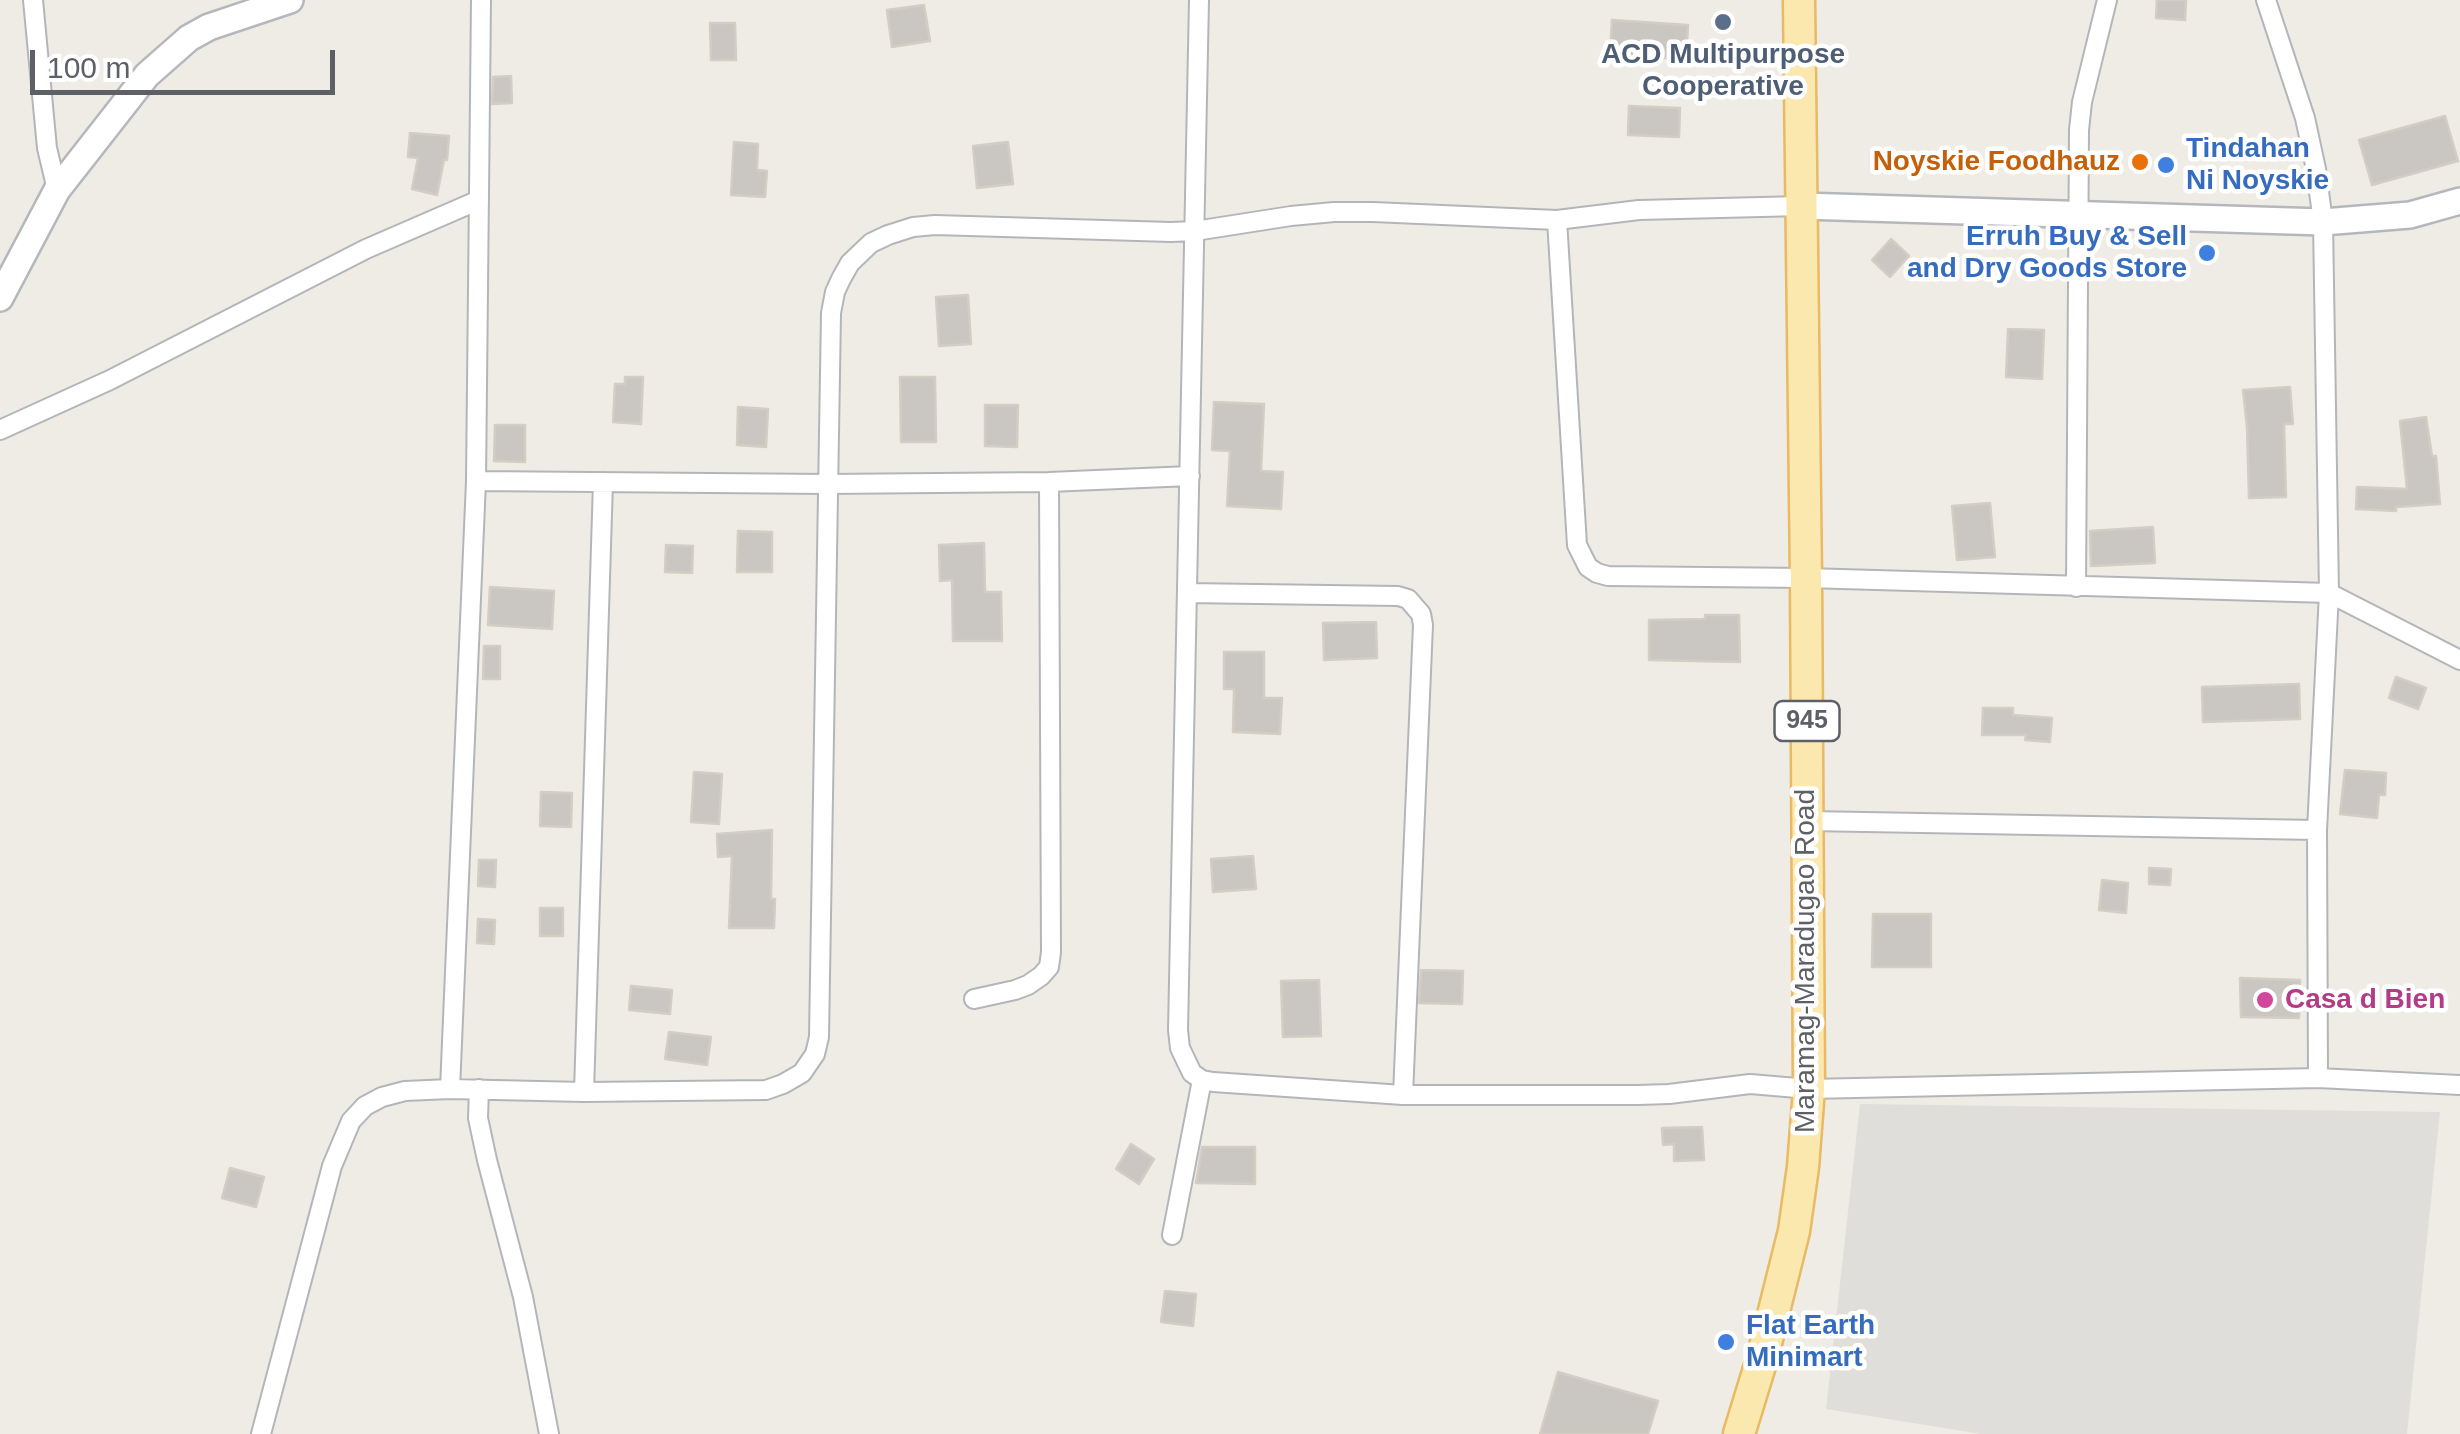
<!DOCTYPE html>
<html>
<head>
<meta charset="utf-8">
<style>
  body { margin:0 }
  #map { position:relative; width:2460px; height:1434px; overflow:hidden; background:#efece6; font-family:Arial,sans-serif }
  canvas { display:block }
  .scale { position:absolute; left:30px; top:50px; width:305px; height:45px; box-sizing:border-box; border:5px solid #5d6165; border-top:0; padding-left:12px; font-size:30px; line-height:35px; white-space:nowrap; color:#5d6165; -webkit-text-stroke:8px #fff; paint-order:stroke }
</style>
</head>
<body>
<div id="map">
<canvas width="2460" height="1434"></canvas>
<div class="scale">100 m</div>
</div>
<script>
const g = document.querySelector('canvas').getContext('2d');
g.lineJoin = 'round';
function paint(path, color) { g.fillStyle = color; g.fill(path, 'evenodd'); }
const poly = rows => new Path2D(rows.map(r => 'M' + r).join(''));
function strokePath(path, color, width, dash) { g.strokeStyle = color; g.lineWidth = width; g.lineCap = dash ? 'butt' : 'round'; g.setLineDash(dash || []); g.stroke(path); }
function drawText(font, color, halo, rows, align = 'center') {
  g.font = font + ' Arial,sans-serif'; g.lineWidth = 9; g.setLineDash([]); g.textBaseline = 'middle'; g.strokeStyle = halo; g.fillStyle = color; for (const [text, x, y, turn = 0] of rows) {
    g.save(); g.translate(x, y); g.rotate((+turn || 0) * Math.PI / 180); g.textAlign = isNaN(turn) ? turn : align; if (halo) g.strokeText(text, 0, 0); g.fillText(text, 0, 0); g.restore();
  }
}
paint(poly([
  [1860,1104,2440,1112,2407,1434,1981,1434,1826,1409]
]), '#e0deda');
const building = poly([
  [2157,0,2186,0,2185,20,2156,18,2157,0],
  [924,5,930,41,892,47,887,10,924,5],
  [1612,20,1688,25,1686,59,1610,55,1612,20],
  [710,23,735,23,736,60,711,60,710,23],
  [511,76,512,103,492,104,493,77,511,76],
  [1629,106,1680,108,1679,137,1628,135,1629,106],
  [2445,116,2458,161,2372,185,2359,140,2445,116],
  [410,133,449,136,447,160,444,160,437,195,412,189,418,158,408,157,410,133],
  [734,142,758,144,757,170,767,171,765,197,731,195,734,142],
  [1008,142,1013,184,977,188,973,146,1008,142],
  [1891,239,1909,256,1890,277,1872,260,1891,239],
  [968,295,971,344,939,346,936,297,968,295],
  [2008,329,2044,330,2042,379,2006,377,2008,329],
  [625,377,643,377,641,424,613,422,615,384,625,384,625,377],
  [900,377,935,377,936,442,901,442,900,377],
  [2290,387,2293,424,2284,424,2286,497,2249,498,2247,427,2243,390,2290,387],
  [1214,402,1264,404,1261,471,1283,472,1281,509,1227,506,1230,451,1212,450,1214,402],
  [985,405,1018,405,1017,447,985,446,985,405],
  [738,407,768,409,766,447,737,445,738,407],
  [2426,417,2432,456,2436,456,2440,504,2396,507,2396,511,2356,509,2357,487,2407,489,2400,421,2426,417],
  [495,425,525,425,525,462,494,461,495,425],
  [1990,503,1995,557,1957,560,1952,506,1990,503],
  [2153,527,2155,563,2091,566,2090,531,2153,527],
  [738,531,772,532,772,572,737,572,738,531],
  [984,543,985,592,1001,592,1002,641,953,641,952,580,940,581,939,545,984,543],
  [666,545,693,546,692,573,665,572,666,545],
  [490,587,554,591,552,629,488,625,490,587],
  [1705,615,1739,615,1740,662,1649,660,1649,620,1705,619,1705,615],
  [1376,622,1377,658,1324,660,1323,623,1376,622],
  [484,646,500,646,500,679,483,679,484,646],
  [1224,652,1264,652,1264,698,1282,698,1280,734,1233,732,1234,689,1224,689,1224,652],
  [2396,677,2426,688,2418,709,2389,698,2396,677],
  [2299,684,2300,719,2203,722,2202,687,2299,684],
  [1983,708,2013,708,2013,715,2052,718,2050,742,2025,740,2026,735,1982,735,1983,708],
  [2345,770,2386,773,2385,795,2379,795,2377,818,2340,814,2345,770],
  [694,772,722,774,719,824,691,822,694,772],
  [541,792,572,793,571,827,540,826,541,792],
  [772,830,771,899,775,899,774,928,729,928,732,856,718,857,717,834,772,830],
  [1253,856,1256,889,1213,892,1211,859,1253,856],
  [479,860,496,860,495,887,478,886,479,860],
  [2149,868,2171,869,2170,885,2149,884,2149,868],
  [2102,880,2128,883,2126,913,2099,910,2102,880],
  [540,908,563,908,563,936,540,936,540,908],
  [1873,914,1931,914,1931,967,1872,967,1873,914],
  [478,919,495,920,494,944,477,943,478,919],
  [1421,970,1463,971,1462,1004,1419,1003,1421,970],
  [2240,978,2300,980,2299,1018,2241,1017,2240,978],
  [1319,980,1321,1036,1283,1037,1281,981,1319,980],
  [631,986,672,990,670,1014,629,1010,631,986],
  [669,1032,711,1037,707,1065,665,1059,669,1032],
  [1702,1127,1704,1160,1674,1161,1674,1144,1663,1145,1662,1128,1702,1127],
  [1131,1144,1154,1159,1139,1184,1116,1169,1131,1144],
  [1202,1147,1255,1147,1255,1184,1196,1183,1202,1147],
  [230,1168,264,1177,256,1207,222,1198,230,1168],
  [1165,1291,1196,1294,1193,1326,1161,1322,1165,1291],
  [1558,1372,1658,1401,1648,1434,1540,1434,1558,1372]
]);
paint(building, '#cac7c2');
strokePath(building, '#d3cdc4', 2.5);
const street = poly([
  [33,0,47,148,57,190],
  [1199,0,1178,1030,1180,1048,1192,1073,1202,1080,1213,1082,1403,1095,1638,1095,1669,1094,1750,1084,1809,1089,2318,1078,2460,1085],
  [2266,0,2305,118,2316,169,2323,222,2329,593,2317,830,2318,1078],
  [1557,220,1577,545,1588,567,1597,573,1608,576,1806,578,2329,593,2460,660],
  [0,430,110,380,366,249,479,200],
  [476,481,827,484,1049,482,1190,476],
  [2076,587,2079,130,2082,102,2107,0],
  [1187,593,1398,596,1408,599,1421,614,1423,625,1403,1095],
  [1808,821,2317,830],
  [974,999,1015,990,1028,985,1041,976,1049,967,1051,952,1049,482],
  [450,1089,476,481,481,0],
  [479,1089,478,1118,487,1160,523,1297,549,1434],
  [584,1092,603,482],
  [1172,1235,1202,1080],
  [261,1434,332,1166,351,1121,365,1106,382,1097,405,1091,450,1089,584,1092,766,1090,783,1084,802,1073,815,1054,819,1037,831,313,835,292,841,279,850,263,871,243,888,235,913,227,935,225,1171,232,1195,231,1291,216,1334,212,1373,212,1557,220,1639,210,1802,206]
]);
const secondary = poly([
  [1802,206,2323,222,2410,215,2460,201],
  [0,298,57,190,147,75,189,38,209,27,290,0]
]);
const primary = poly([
  [1739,1434,1762,1359,1794,1231,1803,1167,1809,1089,1806,578,1799,0]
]);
strokePath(street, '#b3b6b9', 22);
strokePath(secondary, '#b4b8bc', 30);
strokePath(primary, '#e9b964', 35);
strokePath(street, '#fff', 18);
strokePath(secondary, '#fff', 25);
strokePath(primary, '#fae8af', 30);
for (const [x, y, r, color] of [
  [1723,22,10,"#5c6f8a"],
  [2140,162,10,"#e8710a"],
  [2166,165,10,"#3f7fe0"],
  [2207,253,10,"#3f7fe0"],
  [2265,1000,10,"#d1479c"],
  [1726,1342,10,"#3f7fe0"]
]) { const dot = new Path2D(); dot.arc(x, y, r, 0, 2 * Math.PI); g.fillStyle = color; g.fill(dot); strokePath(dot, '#fff', 4); }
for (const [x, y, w] of [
  [1807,721,65]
]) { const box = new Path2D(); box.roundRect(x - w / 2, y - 20, w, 40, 8); g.fillStyle = '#fff'; g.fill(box); strokePath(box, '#5d6165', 2.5); }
drawText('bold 25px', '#5d6165', null, [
  ["945",1807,721]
]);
drawText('bold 28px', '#4e5e75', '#fff', [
  ["ACD Multipurpose",1723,55],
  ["Cooperative",1723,87]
]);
drawText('bold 28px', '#366cbe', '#fff', [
  ["Tindahan",2186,149],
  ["Ni Noyskie",2186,181],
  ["Erruh Buy & Sell",2187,237,"right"],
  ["and Dry Goods Store",2187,269,"right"],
  ["Flat Earth",1746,1326],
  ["Minimart",1746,1358]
], 'left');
drawText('bold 28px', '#c56008', '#fff', [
  ["Noyskie Foodhauz",2120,162]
], 'right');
drawText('28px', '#5d6165', '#fff', [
  ["Maramag-Maradugao Road",1806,961,-90]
]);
drawText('bold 28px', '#b23c85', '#fff', [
  ["Casa d Bien",2285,1000]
], 'left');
</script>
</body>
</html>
